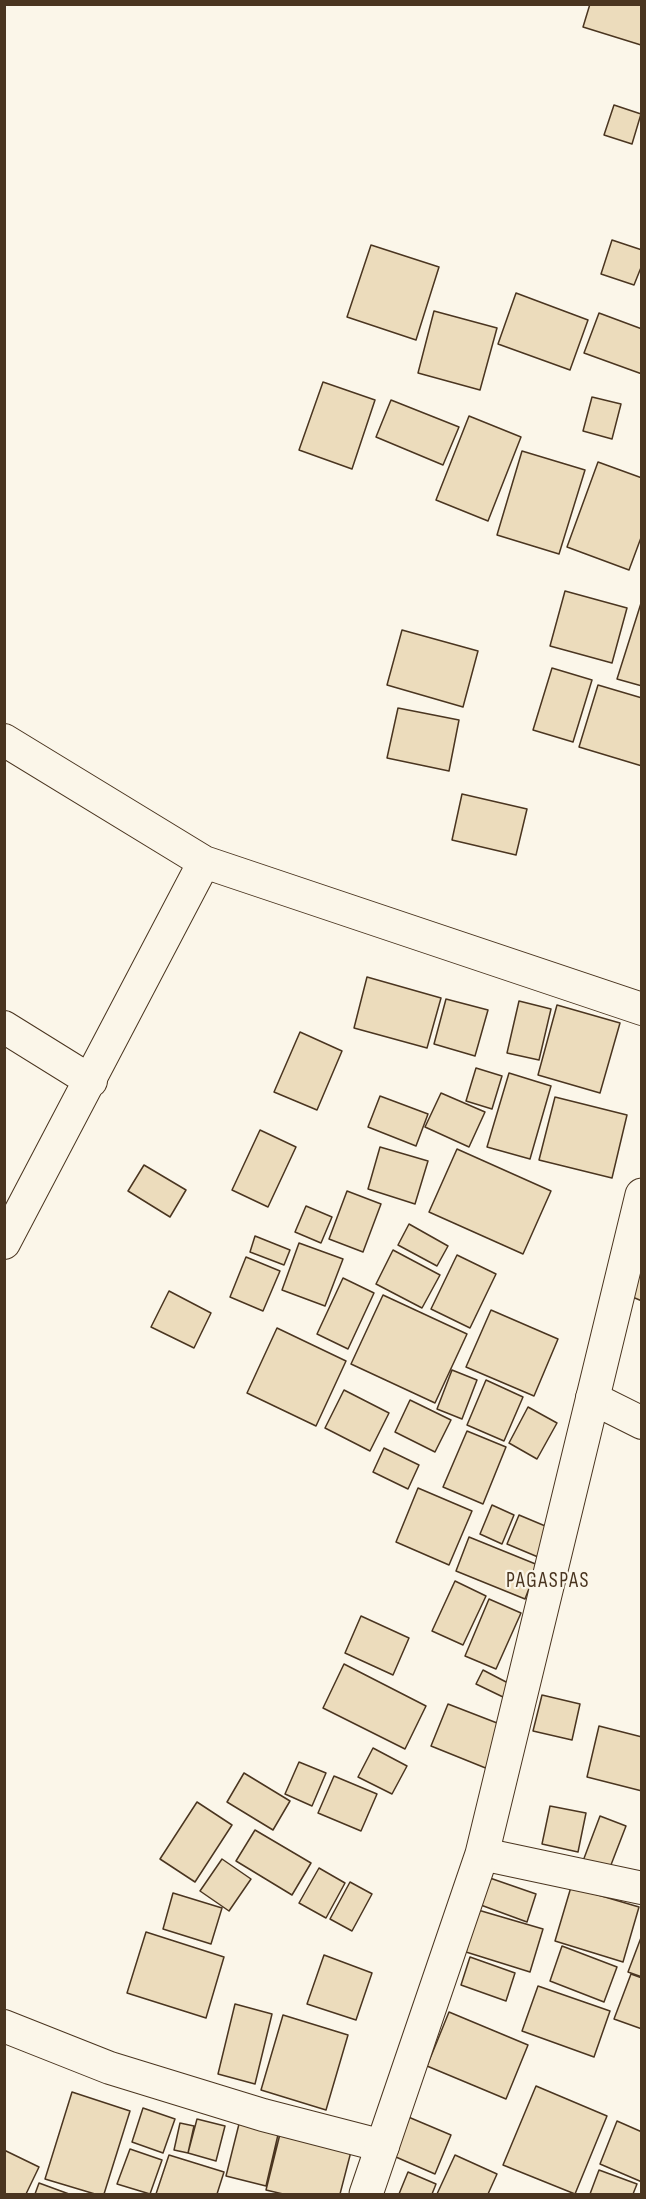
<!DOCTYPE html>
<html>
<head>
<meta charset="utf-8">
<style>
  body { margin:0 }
  #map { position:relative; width:646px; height:2199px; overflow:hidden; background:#fbf6e9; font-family:"Sofia Sans Condensed",sans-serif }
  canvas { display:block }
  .frame { position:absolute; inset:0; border:6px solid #4a3520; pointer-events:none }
</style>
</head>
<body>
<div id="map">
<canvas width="646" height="2199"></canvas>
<div class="frame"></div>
</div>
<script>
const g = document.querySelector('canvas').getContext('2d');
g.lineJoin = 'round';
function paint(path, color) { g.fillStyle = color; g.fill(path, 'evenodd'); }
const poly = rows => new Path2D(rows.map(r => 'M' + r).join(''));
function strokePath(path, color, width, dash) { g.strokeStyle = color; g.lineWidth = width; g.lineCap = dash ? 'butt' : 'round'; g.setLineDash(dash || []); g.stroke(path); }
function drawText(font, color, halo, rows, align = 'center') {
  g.font = font + ' "Sofia Sans Condensed",sans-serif'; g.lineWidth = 4.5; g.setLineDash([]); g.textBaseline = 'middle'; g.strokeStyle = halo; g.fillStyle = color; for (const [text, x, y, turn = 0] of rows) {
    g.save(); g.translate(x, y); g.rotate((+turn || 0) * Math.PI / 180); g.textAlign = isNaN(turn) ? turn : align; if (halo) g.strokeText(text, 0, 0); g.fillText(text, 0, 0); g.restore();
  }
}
const building = poly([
  [590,4,642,4,641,45,583,27,590,4],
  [614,105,641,114,632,144,604,135,614,105],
  [612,240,642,250,642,265,634,285,601,274,612,240],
  [371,245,439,267,416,340,347,317,371,245],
  [516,293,588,320,570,370,498,344,516,293],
  [434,311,497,328,480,390,418,373,434,311],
  [599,313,642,329,642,374,584,353,599,313],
  [323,382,375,400,352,469,299,450,323,382],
  [592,397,621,404,612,439,583,431,592,397],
  [391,400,459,427,443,465,376,437,391,400],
  [469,416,521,437,488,521,436,500,469,416],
  [522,451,585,470,559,554,497,535,522,451],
  [598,462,642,478,642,535,629,570,567,547,598,462],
  [565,591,627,608,612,663,550,646,565,591],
  [642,600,642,686,617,679,642,600],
  [402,630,478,651,463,707,387,685,402,630],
  [552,668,592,680,573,742,533,730,552,668],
  [598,685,642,698,642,766,579,747,598,685],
  [398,708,459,720,449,771,387,758,398,708],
  [462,794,527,809,516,855,452,840,462,794],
  [367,977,441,998,427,1048,354,1028,367,977],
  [446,999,488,1010,475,1056,434,1044,446,999],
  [519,1001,551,1009,539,1060,507,1053,519,1001],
  [557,1005,620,1023,600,1093,538,1075,557,1005],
  [300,1032,342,1051,317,1110,274,1092,300,1032],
  [476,1068,502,1076,492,1109,466,1101,476,1068],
  [509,1073,551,1086,530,1159,487,1147,509,1073],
  [441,1093,485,1112,469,1147,425,1127,441,1093],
  [380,1096,428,1114,416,1146,368,1127,380,1096],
  [555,1097,627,1115,612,1178,539,1160,555,1097],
  [260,1130,296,1147,268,1207,232,1190,260,1130],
  [380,1147,428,1161,415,1204,368,1189,380,1147],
  [457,1149,551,1191,523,1254,429,1212,457,1149],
  [144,1165,186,1190,170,1217,128,1191,144,1165],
  [347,1191,381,1204,363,1252,329,1239,347,1191],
  [306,1206,332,1217,321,1243,295,1232,306,1206],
  [409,1224,448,1246,437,1266,398,1245,409,1224],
  [255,1236,290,1250,284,1265,250,1252,255,1236],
  [299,1243,343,1259,325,1306,282,1290,299,1243],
  [393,1250,440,1275,422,1308,376,1284,393,1250],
  [457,1255,496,1274,470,1328,431,1309,457,1255],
  [246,1257,280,1271,263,1311,230,1297,246,1257],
  [642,1266,642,1301,630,1296,642,1266],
  [343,1278,374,1293,348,1349,317,1334,343,1278],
  [169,1291,211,1313,194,1348,151,1327,169,1291],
  [383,1295,467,1334,435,1403,351,1364,383,1295],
  [491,1310,558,1339,534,1396,466,1367,491,1310],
  [277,1328,346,1361,316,1426,247,1393,277,1328],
  [452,1370,477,1380,462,1419,437,1409,452,1370],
  [486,1380,523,1397,504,1441,467,1425,486,1380],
  [344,1390,389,1413,370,1451,325,1428,344,1390],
  [410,1400,451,1420,435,1452,395,1432,410,1400],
  [528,1407,557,1423,537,1459,509,1443,528,1407],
  [467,1431,506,1447,483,1504,443,1487,467,1431],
  [384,1448,419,1465,408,1489,373,1472,384,1448],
  [418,1488,472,1511,449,1565,396,1542,418,1488],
  [492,1505,514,1515,502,1544,480,1534,492,1505],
  [519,1515,550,1528,538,1557,507,1544,519,1515],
  [469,1537,538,1565,525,1599,456,1571,469,1537],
  [455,1581,486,1596,463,1645,432,1631,455,1581],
  [489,1599,521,1613,496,1669,465,1656,489,1599],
  [361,1616,409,1638,393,1675,345,1653,361,1616],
  [344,1664,426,1706,405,1749,323,1708,344,1664],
  [483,1670,510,1684,503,1697,476,1684,483,1670],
  [542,1695,580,1704,572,1740,533,1731,542,1695],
  [448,1704,510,1728,493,1771,431,1746,448,1704],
  [599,1726,642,1737,642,1791,587,1777,599,1726],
  [373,1748,407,1766,392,1794,358,1777,373,1748],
  [299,1762,326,1773,312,1806,285,1794,299,1762],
  [244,1773,290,1801,273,1830,227,1802,244,1773],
  [334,1776,377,1794,361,1831,318,1813,334,1776],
  [197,1802,232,1825,195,1882,160,1859,197,1802],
  [550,1806,586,1813,578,1852,542,1844,550,1806],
  [600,1816,626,1826,609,1870,583,1861,600,1816],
  [255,1830,311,1863,292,1895,236,1861,255,1830],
  [222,1859,251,1879,229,1911,200,1891,222,1859],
  [319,1868,345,1883,326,1918,299,1903,319,1868],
  [487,1877,536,1894,527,1922,478,1904,487,1877],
  [350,1882,372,1894,352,1931,330,1919,350,1882],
  [571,1887,639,1907,623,1962,555,1941,571,1887],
  [173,1893,222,1908,211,1944,163,1929,173,1893],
  [478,1910,543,1929,530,1972,466,1952,478,1910],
  [146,1932,224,1957,206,2018,127,1993,146,1932],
  [642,1935,642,1977,628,1972,642,1935],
  [562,1946,617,1967,604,2002,550,1981,562,1946],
  [324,1955,372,1973,356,2020,307,2004,324,1955],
  [470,1957,515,1973,506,2001,461,1985,470,1957],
  [631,1974,642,1978,642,2029,614,2019,631,1974],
  [538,1986,610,2011,594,2057,522,2031,538,1986],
  [235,2004,272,2014,255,2084,218,2074,235,2004],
  [449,2012,528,2045,506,2099,427,2066,449,2012],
  [283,2015,348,2035,326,2110,261,2090,283,2015],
  [536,2086,607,2116,575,2194,503,2165,536,2086],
  [72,2092,130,2111,104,2194,95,2194,45,2179,72,2092],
  [143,2108,175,2119,163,2153,132,2142,143,2108],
  [242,2112,281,2122,266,2186,226,2176,242,2112],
  [406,2116,451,2135,435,2174,389,2154,406,2116],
  [197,2119,225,2126,216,2161,188,2153,197,2119],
  [617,2121,642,2132,642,2182,600,2164,617,2121],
  [283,2122,354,2140,340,2194,283,2194,266,2190,283,2122],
  [180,2123,194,2126,188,2153,174,2150,180,2123],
  [130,2149,162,2160,150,2194,117,2184,130,2149],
  [4,2150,39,2167,26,2194,4,2194,4,2150],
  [169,2155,224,2172,217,2194,156,2194,169,2155],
  [455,2155,497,2174,488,2194,437,2194,455,2155],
  [599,2170,637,2184,633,2194,590,2194,599,2170],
  [408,2172,436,2184,432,2194,399,2194,408,2172],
  [39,2183,69,2194,35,2194,39,2183]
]);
paint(building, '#ecdcbc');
strokePath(building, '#4a3520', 1.5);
const minor = poly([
  [4,740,204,862],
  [4,1027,91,1081],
  [4,1243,204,862,642,1009],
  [592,1398,642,1423],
  [482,1854,642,1888],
  [4,2026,110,2068,263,2115,383,2146]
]);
const secondary = poly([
  [366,2194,482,1854,642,1195]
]);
strokePath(minor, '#4a3520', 34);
strokePath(secondary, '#4a3520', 35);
strokePath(minor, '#fbf6e9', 32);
strokePath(secondary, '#fbf6e9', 33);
g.letterSpacing = '1.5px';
drawText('21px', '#4a3520', '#fbf6e9', [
  ["PAGASPAS",548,1582]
]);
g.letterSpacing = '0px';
</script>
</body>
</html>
